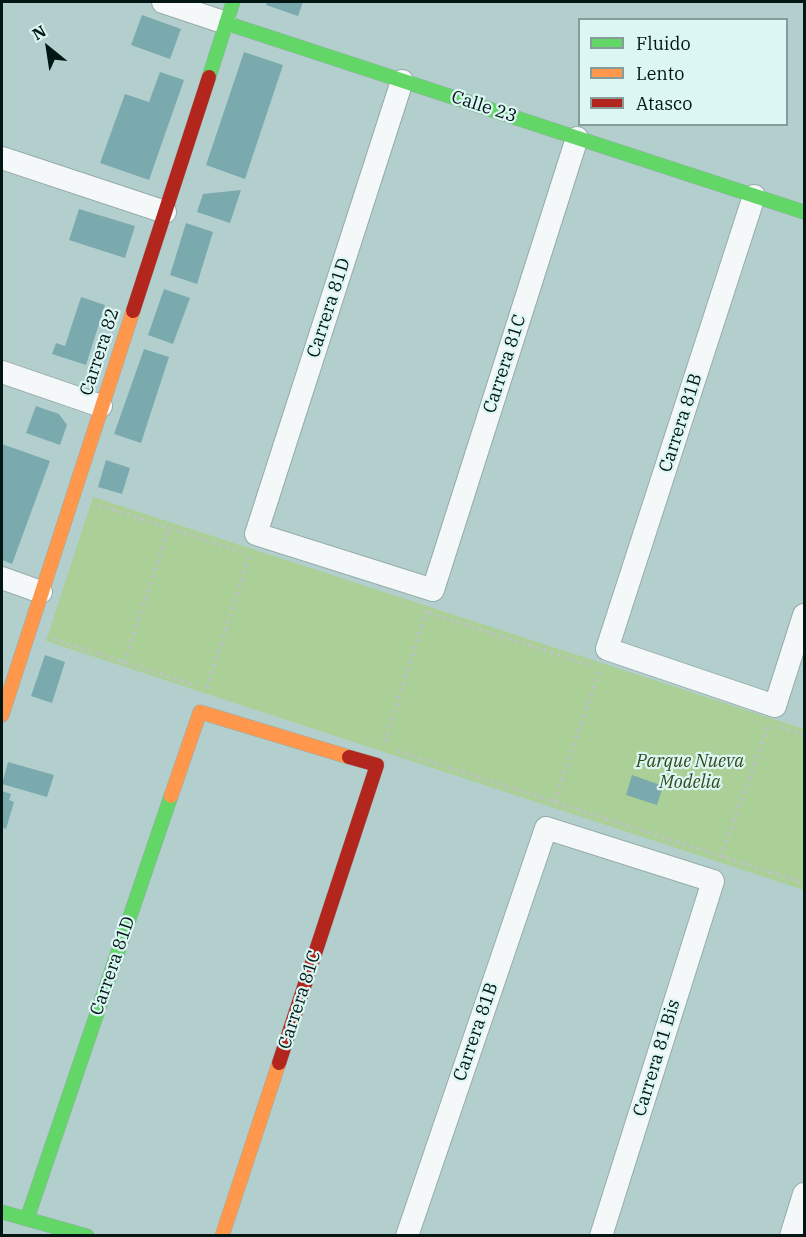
<!DOCTYPE html>
<html>
<head>
<meta charset="utf-8">
<style>
  body { margin:0 }
  #map { position:relative; width:806px; height:1237px; overflow:hidden; background:#b3cfcd; font-family:"IBM Plex Serif",serif }
  canvas { display:block }
  .frame { position:absolute; inset:0; border:3px solid #021614; pointer-events:none }
  .legend { position:absolute; left:578px; top:18px; width:210px; height:108px; box-sizing:border-box; background:#dcf6f4; border:2px solid #859c9a; margin:0; padding:8px 10px; list-style:none; font-size:18px; color:#021614 }
  .legend li { display:flex; align-items:center; gap:12px; height:30px }
  .legend b { width:30px; border:2px solid #859c9a }
  .north { position:absolute; left:18px; top:18px; width:60px; height:60px; -webkit-text-stroke:4px #dcf6f4; paint-order:stroke; rotate:330deg; font-size:16px; font-weight:700; line-height:24px; text-align:center; color:#021614 }
  .north::after { content:''; display:block; margin:auto; width:21px; height:27px; background:#021614; clip-path:polygon(50% 0,100% 100%,50% 72%,0 100%) }
</style>
</head>
<body>
<div id="map">
<canvas width="806" height="1237"></canvas>
<div class="frame"></div>
<ul class="legend">
<li><b style="height:8px;background:#63d668"></b>Fluido</li>
<li><b style="height:8px;background:#ff974d"></b>Lento</li>
<li><b style="height:8px;background:#b3261e"></b>Atasco</li>
</ul>
<div class="north">N</div>
</div>
<script>
const g = document.querySelector('canvas').getContext('2d');
g.lineJoin = 'round';
function paint(path, color) { g.fillStyle = color; g.fill(path, 'evenodd'); }
const poly = rows => new Path2D(rows.map(r => 'M' + r).join(''));
function strokePath(path, color, width, dash) { g.strokeStyle = color; g.lineWidth = width; g.lineCap = dash ? 'butt' : 'round'; g.setLineDash(dash || []); g.stroke(path); }
function drawText(font, color, halo, rows, align = 'center') {
  g.font = font + ' "IBM Plex Serif",serif'; g.lineWidth = 4.5; g.setLineDash([]); g.textBaseline = 'middle'; g.strokeStyle = halo; g.fillStyle = color; for (const [text, x, y, turn = 0] of rows) {
    g.save(); g.translate(x, y); g.rotate((+turn || 0) * Math.PI / 180); g.textAlign = isNaN(turn) ? turn : align; if (halo) g.strokeText(text, 0, 0); g.fillText(text, 0, 0); g.restore();
  }
}
paint(poly([
  [93,497,804,729,804,890,46,641]
]), '#aad097');
paint(poly([
  [267,2,303,2,298,16,266,5],
  [142,15,181,29,170,59,131,45],
  [244,52,283,65,245,179,206,165],
  [160,72,184,80,149,180,100,163,125,94,149,102],
  [241,190,230,223,197,212,203,194],
  [79,209,135,226,125,258,69,240],
  [186,223,213,232,197,284,170,275],
  [164,289,190,298,173,344,148,335],
  [81,297,105,305,86,365,52,354,56,343,65,346],
  [144,349,169,357,141,443,114,434],
  [36,406,59,414,67,425,60,445,26,433],
  [2,444,50,461,12,564,2,560],
  [106,460,130,468,122,494,98,487],
  [45,655,65,662,52,703,31,696],
  [8,762,54,775,47,797,2,784],
  [632,775,663,786,657,805,626,795],
  [2,791,11,794,9,800,14,802,6,829,2,827]
]), '#7baaae');
const street = poly([
  [163,2,226,23],
  [402,81,256,534,433,590,577,138],
  [2,158,165,212],
  [754,196,607,649,775,706,804,615],
  [2,372,101,406],
  [2,578,41,592],
  [407,1236,546,828,713,881,601,1236],
  [791,1236,804,1194]
]);
const fast = poly([
  [226,23,804,212],
  [209,77,233,2],
  [2,1212,87,1236],
  [27,1219,171,796]
]);
const slow = poly([
  [2,715,133,311],
  [171,796,200,712,349,757],
  [222,1236,279,1063]
]);
const jam = poly([
  [133,311,209,77],
  [279,1063,377,765,349,757]
]);
strokePath(street, '#96acaa', 24);
strokePath(fast, '#96acaa', 15);
strokePath(slow, '#96acaa', 15);
strokePath(jam, '#96acaa', 15);
strokePath(poly([
  [98,505,242,552],
  [429,613,593,666],
  [53,639,197,686],
  [124,663,169,528],
  [207,688,250,553],
  [780,727,804,735],
  [385,742,427,609],
  [398,751,804,883],
  [554,802,600,670],
  [721,857,768,726]
]), '#bcc3c3', 4, [3, 4.5]);
strokePath(street, '#f4f8f8', 22);
strokePath(fast, '#63d668', 14);
strokePath(slow, '#ff974d', 14);
strokePath(jam, '#b3261e', 14);
drawText('18px', '#021614', '#dcf6f4', [
  ["Calle 23",484,107,18],
  ["Carrera 81D",329,308,-72],
  ["Carrera 82",100,352,-72],
  ["Carrera 81C",505,364,-72],
  ["Carrera 81B",681,423,-72],
  ["Carrera 81D",113,966,-71],
  ["Carrera 81C",300,1000,-72],
  ["Carrera 81B",476,1032,-71],
  ["Carrera 81 Bis",657,1058,-73]
]);
drawText('italic 18px', '#34491b', '#dcf6f4', [
  ["Parque Nueva",690,762],
  ["Modelia",690,783]
]);
</script>
</body>
</html>
